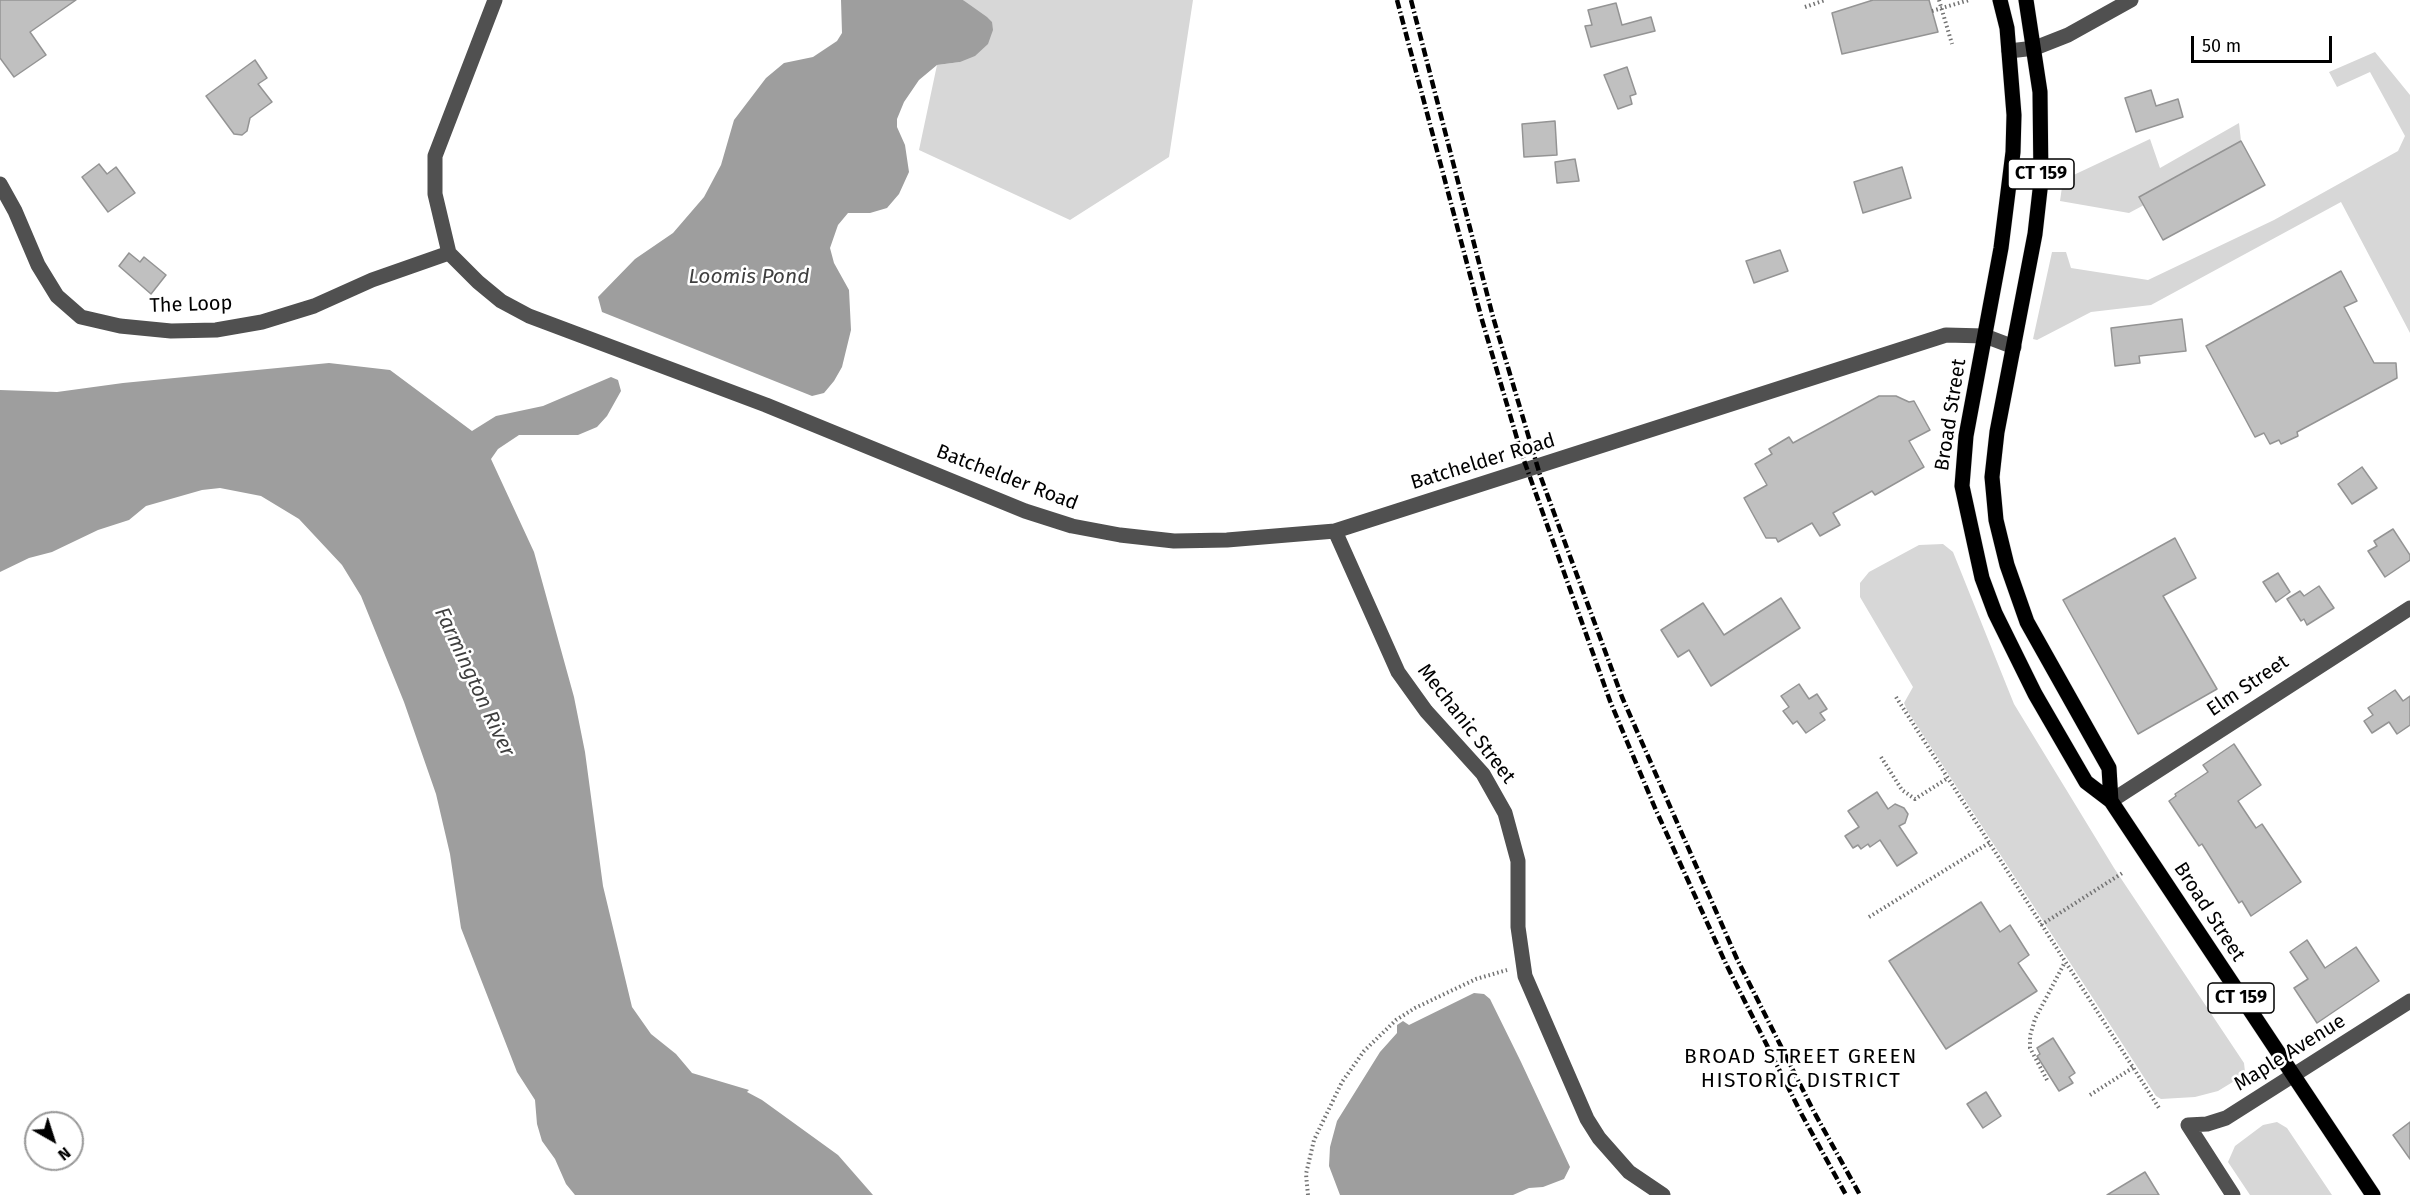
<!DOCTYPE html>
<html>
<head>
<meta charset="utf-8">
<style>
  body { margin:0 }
  #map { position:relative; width:2410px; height:1195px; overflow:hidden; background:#fff; font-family:"Fira Sans",sans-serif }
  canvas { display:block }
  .north { position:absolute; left:24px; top:1111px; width:60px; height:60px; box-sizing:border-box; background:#fff; border:2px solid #999; border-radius:50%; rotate:141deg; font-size:16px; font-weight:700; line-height:24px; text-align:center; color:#000 }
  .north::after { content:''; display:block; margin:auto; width:21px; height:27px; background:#000; clip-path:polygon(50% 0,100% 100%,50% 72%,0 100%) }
  .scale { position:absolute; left:2191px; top:36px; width:141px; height:27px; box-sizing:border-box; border:3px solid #000; border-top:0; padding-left:8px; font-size:18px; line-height:21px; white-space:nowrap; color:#000; -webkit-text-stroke:4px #fff; paint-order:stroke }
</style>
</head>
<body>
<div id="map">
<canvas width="2410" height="1195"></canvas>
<div class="north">N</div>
<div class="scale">50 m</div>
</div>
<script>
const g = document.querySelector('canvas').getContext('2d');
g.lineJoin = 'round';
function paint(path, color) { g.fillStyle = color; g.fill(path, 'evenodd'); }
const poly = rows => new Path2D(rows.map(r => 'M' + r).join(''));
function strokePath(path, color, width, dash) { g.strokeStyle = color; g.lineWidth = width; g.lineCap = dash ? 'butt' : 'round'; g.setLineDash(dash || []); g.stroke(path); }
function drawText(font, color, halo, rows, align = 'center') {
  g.font = font + ' "Fira Sans",sans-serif'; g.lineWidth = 5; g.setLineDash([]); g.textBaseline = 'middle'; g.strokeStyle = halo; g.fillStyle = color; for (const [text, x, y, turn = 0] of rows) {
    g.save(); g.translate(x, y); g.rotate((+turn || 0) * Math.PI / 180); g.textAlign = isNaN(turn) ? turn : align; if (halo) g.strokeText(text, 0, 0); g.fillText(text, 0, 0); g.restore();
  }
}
paint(poly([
  [963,0,1193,0,1169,157,1070,220,919,150,937,65,960,62,966,3],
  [2375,52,2410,95,2410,333,2341,202,2151,305,2091,312,2037,340,2033,339,2052,252,2066,252,2071,268,2148,280,2274,220,2398,151,2405,136,2370,72,2337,87,2329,72],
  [2239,123,2241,141,2140,196,2144,205,2129,213,2060,201,2063,180,2150,139,2160,168],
  [1943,544,1953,552,2014,704,2114,868,2244,1063,2245,1072,2241,1077,2218,1091,2195,1097,2161,1099,2156,1096,1907,710,1904,703,1913,687,1860,597,1860,583,1869,572,1919,545],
  [2277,1122,2287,1128,2332,1195,2250,1195,2228,1162,2235,1146,2263,1125]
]), '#d7d7d7');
paint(poly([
  [841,0,963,0,987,17,992,22,993,30,988,44,975,56,960,62,937,65,919,80,904,102,897,119,897,127,905,145,909,172,899,194,887,208,870,213,848,213,838,225,830,248,834,263,849,290,851,330,842,367,834,381,824,393,812,396,602,312,598,297,635,259,673,233,704,197,721,165,734,120,766,78,784,63,813,57,837,41,842,33],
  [329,363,390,370,472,431,496,416,543,406,611,377,618,380,621,391,607,416,597,427,578,435,519,435,498,449,491,459,534,552,574,697,585,752,603,886,632,1007,651,1034,676,1054,692,1073,749,1090,747,1092,762,1100,838,1155,873,1195,575,1195,566,1184,555,1159,542,1141,537,1124,535,1100,517,1072,461,928,450,854,436,794,404,702,361,596,342,565,299,519,261,496,220,488,202,490,146,506,129,520,98,530,52,552,29,558,0,572,0,390,57,392,123,383],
  [1474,993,1484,994,1490,999,1521,1062,1570,1167,1564,1179,1543,1187,1529,1188,1513,1195,1340,1195,1329,1166,1330,1147,1337,1121,1380,1052,1397,1033,1397,1025,1403,1021,1409,1025]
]), '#9e9e9e');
const building = poly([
  [0,0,76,0,30,32,46,55,14,77,0,58,0,0],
  [1873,0,1929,0,1938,32,1842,54,1832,13,1873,0],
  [1616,3,1622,25,1651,17,1655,31,1591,47,1585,26,1592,25,1588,10,1616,3],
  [255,60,267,78,258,84,272,102,250,118,247,131,242,135,234,134,206,96,255,60],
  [1627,67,1636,94,1630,96,1632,104,1618,109,1604,75,1627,67],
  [2151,90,2156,106,2178,99,2183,117,2136,132,2125,98,2151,90],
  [1555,121,1557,155,1524,157,1522,124,1555,121],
  [2241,141,2265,185,2163,240,2139,197,2241,141],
  [1575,159,1579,181,1557,183,1555,162,1575,159],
  [99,164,107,174,116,167,135,193,108,212,82,177,99,164],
  [1902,167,1911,198,1863,213,1854,182,1902,167],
  [1780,250,1788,271,1754,283,1746,261,1780,250],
  [129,253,140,262,144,257,166,275,151,294,119,266,129,253],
  [2341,271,2357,301,2344,307,2374,363,2396,363,2397,378,2297,432,2298,436,2281,444,2279,440,2270,444,2264,433,2255,437,2206,346,2341,271],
  [2182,319,2186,351,2139,356,2140,363,2115,366,2111,328,2182,319],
  [1879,396,1896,396,1909,402,1914,401,1930,430,1909,441,1924,467,1875,495,1872,491,1833,513,1840,525,1820,536,1812,523,1778,542,1776,538,1766,538,1744,498,1767,485,1755,464,1772,454,1769,449,1789,437,1793,443,1879,396],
  [2362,467,2377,488,2352,504,2338,484,2362,467],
  [2393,529,2410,555,2410,560,2385,577,2368,551,2377,546,2374,541,2393,529],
  [2175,538,2196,578,2163,596,2217,689,2138,734,2063,600,2175,538],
  [2278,573,2290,592,2276,602,2263,582,2278,573],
  [2319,586,2334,608,2307,625,2304,619,2301,621,2287,599,2300,591,2304,596,2319,586],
  [1781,598,1800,628,1711,686,1689,650,1678,657,1661,630,1703,603,1724,635,1781,598],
  [1799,684,1809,699,1817,694,1827,709,1820,713,1825,720,1806,733,1797,721,1793,724,1783,711,1789,707,1781,696,1799,684],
  [2395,690,2403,701,2410,696,2410,725,2397,734,2389,722,2372,733,2364,721,2373,715,2368,708,2395,690],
  [2234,744,2261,785,2238,801,2256,828,2262,824,2301,882,2251,916,2242,901,2239,903,2202,844,2199,846,2169,801,2176,796,2175,794,2208,772,2203,765,2234,744],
  [1877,792,1888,809,1895,804,1904,808,1908,814,1905,823,1899,826,1917,853,1897,866,1880,840,1870,847,1868,844,1861,849,1858,845,1853,848,1845,836,1859,827,1848,811,1877,792],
  [1981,902,2000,932,2010,925,2029,955,2018,963,2037,991,1946,1049,1889,961,1981,902],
  [2307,940,2325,968,2356,947,2379,981,2317,1023,2294,988,2308,979,2290,952,2307,940],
  [2053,1038,2075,1073,2069,1077,2073,1083,2059,1091,2037,1056,2040,1054,2037,1048,2053,1038],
  [1986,1092,2001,1116,1983,1128,1967,1104,1986,1092],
  [2410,1122,2410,1159,2393,1135,2410,1122],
  [2145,1172,2159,1195,2107,1195,2145,1172]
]);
paint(building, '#c0c0c0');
strokePath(building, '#949494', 1.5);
const major = poly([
  [2000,0,2007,28,2014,115,2013,152,2001,248,1966,436,1962,486,1982,578,1995,613,2035,694,2086,782,2111,801,2373,1195],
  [2026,0,2040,92,2041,181,2035,234,1997,432,1992,477,1996,520,2007,565,2027,622,2109,768,2111,801]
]);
strokePath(major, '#dbdbdb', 16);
strokePath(poly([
  [1939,0,1952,44],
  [1805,7,1825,0],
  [1932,11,1969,0],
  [1896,697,2159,1108],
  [1881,757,1902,790,1915,799,1948,778],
  [1869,917,1989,843],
  [2041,925,2124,872],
  [2047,1080,2030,1048,2030,1036,2035,1019,2065,962],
  [2090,1095,2134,1067],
  [1308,1195,1306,1174,1314,1140,1342,1082,1364,1051,1396,1020,1415,1008,1476,979,1507,970]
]), '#727272', 4, [1.5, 3]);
strokePath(poly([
  [495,0,435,156,435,194,449,253,478,282,501,301,529,316,766,405,1025,511,1072,526,1120,535,1174,541,1227,540,1335,531,1946,335,1985,336,2014,347],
  [2009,51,2035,48,2068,35,2131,0],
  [0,184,15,211,38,265,57,296,81,317,120,326,171,331,216,330,262,322,314,306,372,280,449,253],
  [1335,531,1398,672,1426,711,1483,774,1505,813,1518,861,1518,927,1525,976,1587,1119,1599,1138,1629,1172,1663,1195],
  [2111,801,2410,608],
  [2188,1125,2207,1124,2226,1118,2410,1001],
  [2188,1125,2233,1195]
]), '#505050', 15);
strokePath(major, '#000', 15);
strokePath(poly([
  [1397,0,1482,320,1521,452,1610,701,1655,808,1726,964,1802,1115,1846,1195],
  [1411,0,1493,317,1540,475,1622,697,1737,959,1814,1112,1860,1195]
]), '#000', 4.5, [9, 3, 1.5, 3]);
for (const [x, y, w] of [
  [2041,174,66],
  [2241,998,66]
]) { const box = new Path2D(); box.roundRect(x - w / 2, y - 15, w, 30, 4.5); g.fillStyle = '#fff'; g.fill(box); strokePath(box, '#000', 1.5); }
drawText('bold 18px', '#000', null, [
  ["CT 159",2041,174],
  ["CT 159",2241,998]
]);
drawText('20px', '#000', '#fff', [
  ["The Loop",191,305,-2],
  ["Broad Street",1951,415,-81],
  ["Batchelder Road",1483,462,-17],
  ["Batchelder Road",1007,478,21],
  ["Elm Street",2248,686,-34],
  ["Mechanic Street",1466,724,52],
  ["Broad Street",2209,912,57],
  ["Maple Avenue",2290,1053,-32]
]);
drawText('italic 21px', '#3f3f3f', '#fff', [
  ["Loomis Pond",749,277],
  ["Farmington River",474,682,65]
]);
g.letterSpacing = '1.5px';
drawText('21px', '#000', '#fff', [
  ["BROAD STREET GREEN",1801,1057],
  ["HISTORIC DISTRICT",1801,1081]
]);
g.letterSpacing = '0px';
</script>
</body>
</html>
